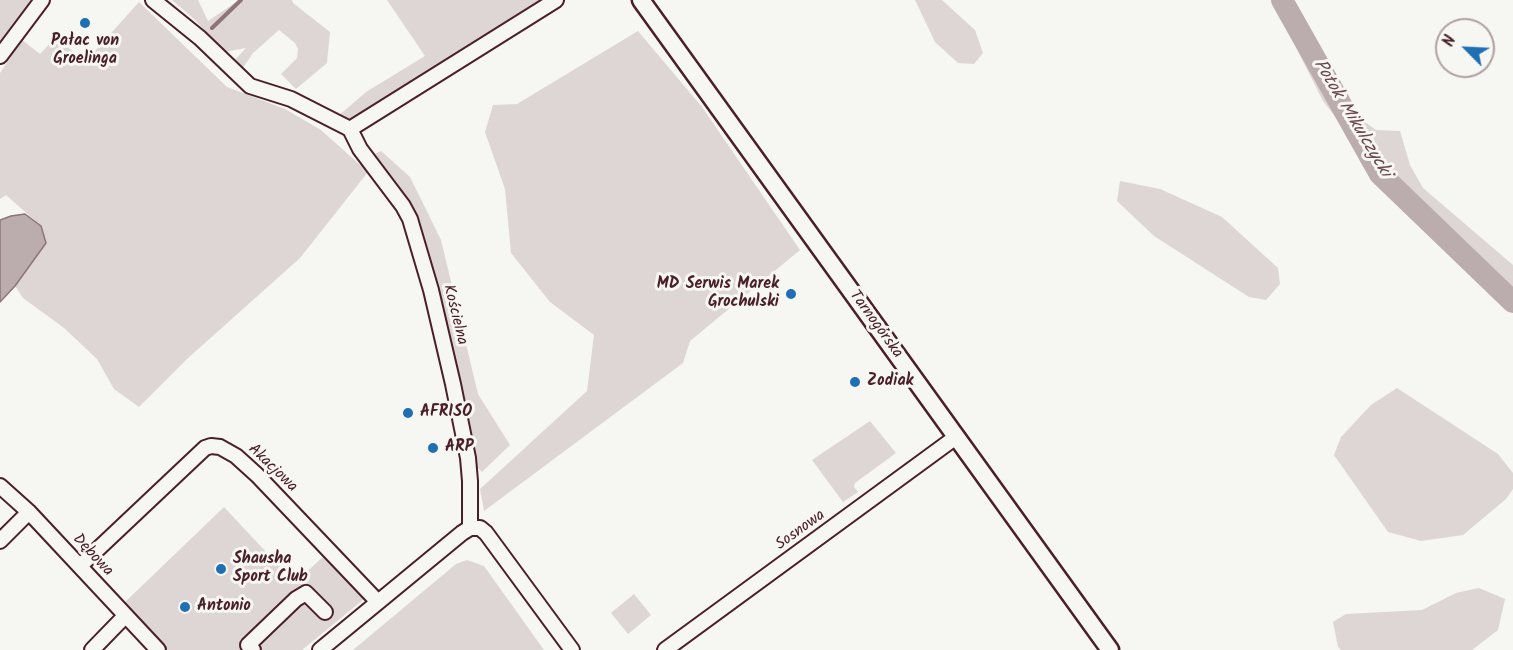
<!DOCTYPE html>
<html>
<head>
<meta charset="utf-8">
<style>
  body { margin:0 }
  #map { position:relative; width:1513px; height:650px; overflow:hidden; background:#f6f6f2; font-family:Kalam,sans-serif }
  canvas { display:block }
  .north { position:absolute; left:1435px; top:18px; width:60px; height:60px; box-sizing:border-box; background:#f6f6f2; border:2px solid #b1a0a2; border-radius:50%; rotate:294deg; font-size:16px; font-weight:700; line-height:24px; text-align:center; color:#4a1f2b }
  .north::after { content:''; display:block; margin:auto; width:21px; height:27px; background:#1f6fb2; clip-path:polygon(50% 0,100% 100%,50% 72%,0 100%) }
</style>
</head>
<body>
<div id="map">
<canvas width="1513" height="650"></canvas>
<div class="north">N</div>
</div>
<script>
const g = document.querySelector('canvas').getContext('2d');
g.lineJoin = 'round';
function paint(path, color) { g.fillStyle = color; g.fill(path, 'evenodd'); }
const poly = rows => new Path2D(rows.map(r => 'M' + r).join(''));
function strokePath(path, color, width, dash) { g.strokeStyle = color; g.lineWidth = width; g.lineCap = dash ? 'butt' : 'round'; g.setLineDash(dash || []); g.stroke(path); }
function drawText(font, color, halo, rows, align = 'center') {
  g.font = font + ' Kalam,sans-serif'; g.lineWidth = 6; g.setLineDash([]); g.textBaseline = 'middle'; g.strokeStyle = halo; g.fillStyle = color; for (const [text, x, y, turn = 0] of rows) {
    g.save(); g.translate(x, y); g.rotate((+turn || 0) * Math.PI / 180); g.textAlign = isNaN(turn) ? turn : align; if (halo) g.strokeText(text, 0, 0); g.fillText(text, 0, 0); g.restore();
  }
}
paint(poly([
  [0,0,34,0,0,50],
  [172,0,198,0,208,21,239,0,292,0,293,3,330,32,327,63,296,89,281,74,297,58,298,49,295,43,279,30,253,53,240,72,231,64,246,48,224,52,194,19],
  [387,0,546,0,351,125,337,117,366,92,425,56],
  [915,0,942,0,975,30,983,53,974,64,958,63,935,42],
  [1272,0,1291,0,1351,112,1376,130,1400,131,1410,165,1423,188,1513,265,1513,313,1498,302,1425,225,1385,192,1360,161,1350,136,1323,101],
  [139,2,227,87,285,109,321,130,368,172,300,258,187,359,139,407,114,389,97,359,64,328,23,298,15,286,45,243,41,226,6,195,0,199,0,73,22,40,40,54,56,37,85,62],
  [638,31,702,107,800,250,690,341,683,363,484,511,480,489,587,391,594,335,550,302,511,253,505,189,485,132,493,105,517,104],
  [381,151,410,177,441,240,478,394,510,445,482,472,468,458,410,219,366,158],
  [1120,181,1160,189,1222,217,1278,268,1280,284,1266,300,1249,297,1154,236,1117,201],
  [1397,388,1498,454,1513,473,1513,489,1506,499,1463,535,1421,541,1388,532,1334,455,1341,437,1371,405],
  [870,421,896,453,855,483,854,487,858,492,843,502,812,460],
  [224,507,295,583,326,554,364,599,302,650,167,650,123,604],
  [467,560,484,566,544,650,353,650,456,564],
  [1479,588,1505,599,1498,630,1472,650,1341,650,1338,647,1333,622,1346,614,1422,610,1456,593],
  [634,594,651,615,628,634,611,613]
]), '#ddd6d5');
const water = poly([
  [25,214,41,226,46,243,15,286,0,302,0,220,11,216,25,214]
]);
paint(water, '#bbadae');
strokePath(water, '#8e747a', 1.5);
strokePath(poly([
  [212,28,241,0]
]), '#8e747a', 4);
strokePath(poly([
  [1282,0,1380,174,1513,302]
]), '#bbadae', 22);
const minor = poly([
  [153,0,200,38,250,86,291,99,350,129,360,149,403,206,410,219,431,290,453,384,468,458,470,481,470,528],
  [0,56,42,0],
  [350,129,556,0],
  [0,486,29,512,158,650],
  [0,541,29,512],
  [80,566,205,448,211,446,220,447,236,456,257,475,378,602],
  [92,650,125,616],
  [253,650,248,645,296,599,306,593,325,612],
  [320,650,462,533,470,528,480,528,486,533,572,650],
  [665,650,956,437]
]);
const major = poly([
  [641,0,1110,650]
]);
strokePath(minor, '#4a1f2b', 18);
strokePath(major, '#4a1f2b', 21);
strokePath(minor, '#f6f6f2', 14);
strokePath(major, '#f6f6f2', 16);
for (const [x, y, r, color] of [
  [85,23,6,"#1f6fb2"],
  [791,294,6,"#1f6fb2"],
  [855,382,6,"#1f6fb2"],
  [408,413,6,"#1f6fb2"],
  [433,448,6,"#1f6fb2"],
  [221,569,6,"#1f6fb2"],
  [185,607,6,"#1f6fb2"]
]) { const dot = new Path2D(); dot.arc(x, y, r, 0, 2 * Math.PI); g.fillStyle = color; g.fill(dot); strokePath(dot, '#f6f6f2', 2); }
drawText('bold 16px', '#4a1f2b', '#f6f6f2', [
  ["Pałac von",85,42,"center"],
  ["Groelinga",85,60,"center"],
  ["MD Serwis Marek",779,285,"right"],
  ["Grochulski",779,303,"right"],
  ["Zodiak",867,382],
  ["AFRISO",420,413],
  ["ARP",445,448],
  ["Shausha",233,560],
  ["Sport Club",233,578],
  ["Antonio",197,607]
], 'left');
drawText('16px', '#4a1f2b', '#f6f6f2', [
  ["Kościelna",454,315,76],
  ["Tarnogórska",875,325,54],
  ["Akacjowa",272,469,44],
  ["Sosnowa",801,531,-36],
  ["Dębowa",92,556,47]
]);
drawText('italic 18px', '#6c4a52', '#f6f6f2', [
  ["Potok Mikulczycki",1351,119,59]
]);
</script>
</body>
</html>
